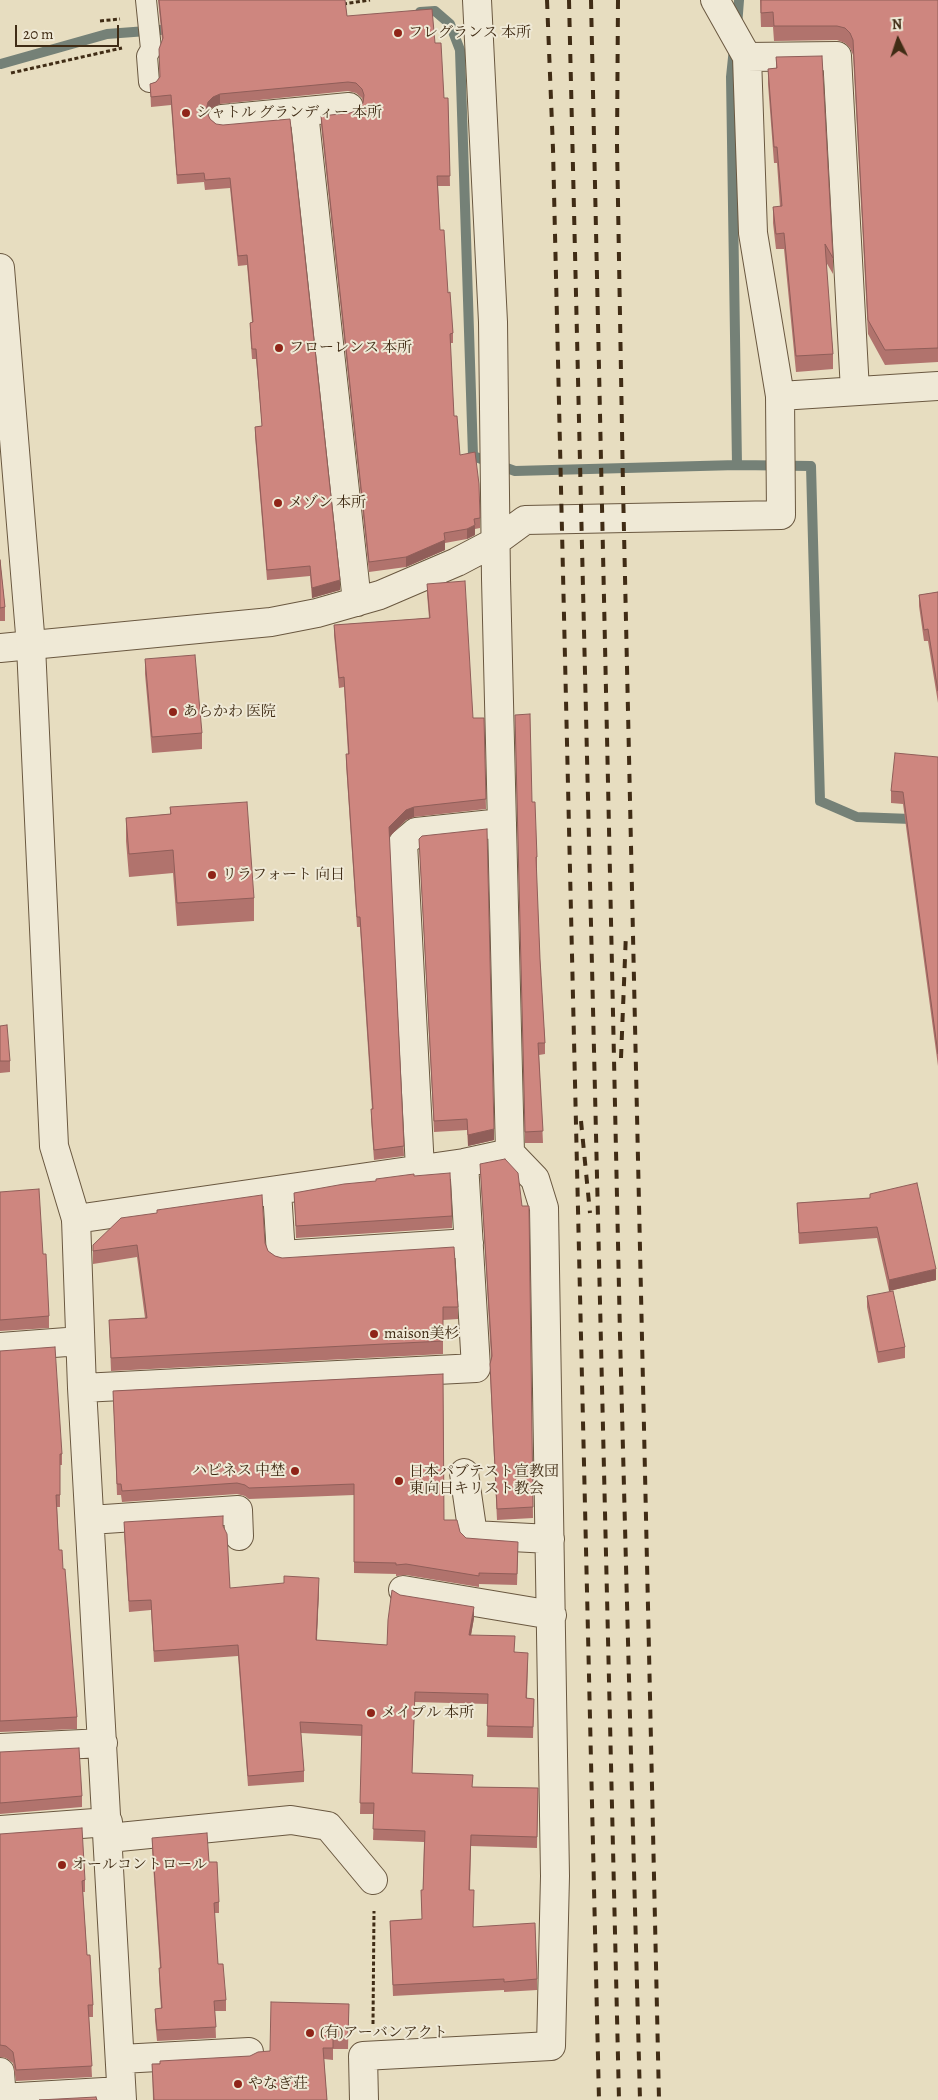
<!DOCTYPE html>
<html>
<head>
<meta charset="utf-8">
<style>
  body { margin:0 }
  #map { position:relative; width:938px; height:2100px; overflow:hidden; background:#e7ddc0; font-family:Alegreya,serif }
  canvas { display:block }
  .north { position:absolute; left:873px; top:15px; width:50px; height:50px; -webkit-text-stroke:4px #efe9d6; paint-order:stroke; rotate:356deg; font-size:14px; font-weight:700; line-height:20px; text-align:center; color:#402c15 }
  .north::after { content:''; display:block; margin:auto; width:18px; height:22px; background:#402c15; clip-path:polygon(50% 0,100% 100%,50% 72%,0 100%) }
  .scale { position:absolute; left:15px; top:25px; width:104px; height:22px; box-sizing:border-box; border:2px solid #402c15; border-top:0; padding-left:6px; font-size:15px; line-height:18px; white-space:nowrap; color:#402c15; -webkit-text-stroke:4px #efe9d6; paint-order:stroke }
</style>
</head>
<body>
<div id="map">
<canvas width="938" height="2100"></canvas>
<div class="north">N</div>
<div class="scale">20 m</div>
</div>
<script>
const g = document.querySelector('canvas').getContext('2d');
g.lineJoin = 'round';
const poly = rows => new Path2D(rows.map(r => 'M' + r).join(''));
function strokePath(path, color, width, dash) { g.strokeStyle = color; g.lineWidth = width; g.lineCap = dash ? 'butt' : 'round'; g.setLineDash(dash || []); g.stroke(path); }
function paint(path, color) { g.fillStyle = color; g.fill(path, 'evenodd'); }
function drawText(font, color, halo, rows, align = 'center') {
  g.font = font + ' Alegreya,"Noto Serif JP",serif'; g.lineWidth = 4; g.setLineDash([]); g.textBaseline = 'middle'; g.strokeStyle = halo; g.fillStyle = color; for (const [text, x, y, turn = 0] of rows) {
    g.save(); g.translate(x, y); g.rotate((+turn || 0) * Math.PI / 180); g.textAlign = isNaN(turn) ? turn : align; if (halo) g.strokeText(text, 0, 0); g.fillText(text, 0, 0); g.restore();
  }
}
strokePath(poly([
  [420,12,435,11,450,24,460,50,473,456,515,471,737,465],
  [737,26,739,0],
  [734,48,731,77,737,465,811,466,820,801,857,817,938,820],
  [1,64,107,34,173,29]
]), '#758177', 10);
const service = poly([
  [146,0,151,49,147,56,149,82]
]);
const minor = poly([
  [715,0,747,57,753,233,780,396],
  [747,57,837,56,855,391],
  [304,112,357,602],
  [222,119,349,107],
  [0,648,271,622,317,613,380,595,457,562,495,542,525,520,781,515,780,396,938,386],
  [420,1169,403,843,416,832,502,823],
  [277,1191,281,1255,469,1243],
  [0,1347,80,1341],
  [82,1388,476,1368,464,1163],
  [464,1473,473,1535,550,1539],
  [90,1520,238,1510,239,1536],
  [403,1590,552,1615],
  [0,1748,103,1743],
  [0,1830,108,1822],
  [109,1838,291,1820,328,1826,373,1880],
  [121,2059,249,2052],
  [0,2072,2,2100],
  [0,2098,121,2091],
  [122,2100,82,1388,76,1219,464,1163,510,1153],
  [364,2100,363,2056,551,2046,555,1876,544,1208,535,1179,510,1153,496,579,493,322,477,0]
]);
const tertiary = poly([
  [0,268,31,646,54,1146,76,1219]
]);
strokePath(service, '#6a5840', 22);
strokePath(minor, '#6a5840', 30);
strokePath(tertiary, '#6a5840', 30);
strokePath(poly([
  [343,4,370,0],
  [100,21,120,19],
  [11,73,122,48],
  [373,2024,374,1911]
]), '#402c15', 3, [4, 2.5]);
strokePath(service, '#efe9d6', 20);
strokePath(minor, '#efe9d6', 28);
strokePath(tertiary, '#efe9d6', 28);
strokePath(poly([
  [547,0,553,149,599,2100],
  [569,0,619,2100],
  [591,0,620,1335,640,2100],
  [618,0,617,145,623,487,659,2100],
  [621,1058,626,933],
  [581,1121,590,1213]
]), '#402c15', 4, [9, 9]);
paint(poly([
  [158,0,345,0,347,16,435,43,444,98,448,98,450,186,438,186,440,230,448,293,453,333,453,343,450,343,454,416,460,455,480,518,480,528,475,529,475,535,467,539,445,543,445,550,406,567,369,572,321,125,321,116,350,113,358,110,363,103,362,98,356,93,348,91,220,104,213,107,208,112,208,114,210,119,216,124,340,590,312,598,310,576,267,580,255,436,255,427,262,426,256,359,252,359,250,332,250,323,252,322,247,265,238,266,230,188,205,190,204,182,177,184,171,105,151,107,150,84,156,82,160,77,162,40],
  [760,0,938,0,938,362,885,365,868,334,853,55,850,48,845,43,837,40,774,41,773,27,761,27],
  [776,57,833,258,833,274,826,262,833,354,833,369,796,372,784,249,776,249,773,223,773,207,780,207,777,163,774,163,768,84,768,69,776,68],
  [0,560,5,607,5,621,0,621],
  [427,584,473,718,484,718,486,809,414,817,406,820,389,837,404,1156,374,1160,371,1119,371,1109,372,1109,360,927,357,927,346,764,346,754,348,754,344,687,339,688,334,635,334,625,429,618,427,594],
  [938,592,938,703,928,641,924,641,919,606,919,595],
  [145,659,202,733,202,749,152,753,145,674],
  [515,726,532,802,537,857,537,868,536,868,540,959,545,1043,545,1054,539,1055,543,1143,525,1143],
  [938,757,938,1066,903,804,891,803,891,791],
  [170,807,254,898,254,921,177,926,173,873,129,877,126,841,126,818,170,814],
  [419,839,494,1140,468,1146,467,1130,434,1132],
  [0,1026,10,1061,10,1072,0,1073],
  [480,1164,522,1206,529,1206,533,1518,497,1520,490,1375,490,1364,491,1358],
  [414,1176,452,1216,452,1228,296,1238,294,1193],
  [0,1192,43,1254,49,1316,49,1328,0,1331],
  [870,1194,936,1280,889,1291,877,1238,799,1244,797,1203,870,1198],
  [265,1243,268,1251,275,1256,458,1307,458,1319,443,1320,443,1354,111,1371,109,1320,145,1318,137,1257,93,1264,93,1245],
  [867,1296,905,1347,905,1358,878,1363,867,1307],
  [0,1351,62,1454,62,1465,60,1465,60,1507,57,1507,59,1550,77,1716,77,1729,0,1732],
  [443,1374,444,1520,466,1538,518,1553,517,1585,479,1584,479,1587,406,1575,396,1576,396,1574,354,1573,354,1495,249,1499,245,1496,237,1494,122,1502,121,1495,117,1495,113,1391],
  [124,1522,223,1526,230,1588,319,1589,317,1640,387,1645,400,1595,474,1618,471,1635,515,1652,528,1664,527,1698,534,1699,533,1738,487,1737,488,1704,415,1702,412,1773,473,1787,538,1788,537,1848,471,1846,470,1890,473,1927,537,1979,537,1990,504,1992,504,1990,393,1996,390,1921,422,1919,421,1890,423,1890,424,1842,373,1840,374,1814,360,1814,362,1736,301,1733,304,1771,304,1782,248,1786,238,1656,154,1662,151,1610,129,1612,124,1533],
  [0,1752,82,1796,82,1807,0,1814],
  [0,1834,85,1880,85,1892,83,1892,87,1955,93,2005,93,2017,89,2017,92,2077,16,2081,13,2063,6,2058,0,2057],
  [152,1838,209,1862,219,1902,219,1913,214,1913,218,1964,226,2000,226,2011,215,2011,216,2038,157,2041,155,2020,155,2009,161,2008,159,1979,159,1968,160,1968,152,1849],
  [349,2004,348,2049,333,2049,333,2060,324,2059,327,2100,153,2100,152,2064,250,2056,270,2051]
]), '#b1736d');
paint(poly([
  [220,94,220,104,213,107,208,112,206,120,206,110,208,102,213,97],
  [475,525,475,535,467,539,467,529],
  [445,540,445,550,406,567,406,557],
  [340,580,340,590,312,598,312,588],
  [414,807,414,817,406,820,389,837,389,827,406,810],
  [494,1129,494,1140,468,1146,468,1135],
  [936,1269,936,1280,889,1291,889,1280],
  [319,1578,319,1589,316,1651,316,1640],
  [474,1607,474,1618,469,1646,469,1635]
]), '#905e59');
const building = poly([
  [159,0,345,0,347,16,432,9,435,43,441,43,444,98,448,98,450,176,437,176,440,230,444,230,448,293,450,292,453,333,450,334,454,416,457,416,460,455,475,452,479,484,480,518,474,519,475,525,467,529,444,533,445,540,406,557,369,562,321,116,350,113,358,110,363,103,364,95,362,89,356,83,348,82,220,94,213,97,208,102,206,110,210,119,216,124,223,125,290,119,340,580,312,588,310,566,267,570,255,427,262,426,256,349,252,349,250,323,253,322,247,255,238,256,230,178,205,180,204,173,177,175,171,95,151,97,150,84,156,82,160,77,159,49,163,38,159,0],
  [761,0,938,0,938,348,885,350,868,320,853,40,850,33,845,28,837,26,774,26,773,12,761,13,761,0],
  [822,56,833,258,825,244,833,354,796,356,784,233,776,234,773,207,782,206,777,147,774,147,768,69,777,68,776,57,822,56],
  [0,560,5,607,0,608,0,560],
  [465,581,473,718,484,718,486,799,414,807,406,810,389,827,404,1146,374,1150,371,1109,373,1109,360,917,357,917,346,754,349,754,344,677,339,678,334,625,430,618,427,584,465,581],
  [938,592,938,691,928,629,924,630,919,595,938,592],
  [195,655,202,733,152,737,145,659,195,655],
  [530,714,532,802,535,802,537,857,536,857,540,959,545,1043,538,1043,543,1131,525,1132,515,715,530,714],
  [895,753,938,757,938,1054,903,792,891,791,895,753],
  [247,802,254,898,177,903,173,850,129,854,126,818,171,814,170,807,247,802],
  [487,829,494,1129,468,1135,467,1119,434,1121,419,839,422,836,487,829],
  [7,1025,10,1061,0,1061,0,1026,7,1025],
  [505,1159,518,1173,522,1206,529,1206,533,1507,497,1509,490,1364,492,1356,480,1164,505,1159],
  [450,1173,452,1216,296,1226,294,1193,344,1184,376,1181,376,1179,414,1174,414,1176,450,1173],
  [917,1183,936,1269,889,1280,877,1227,799,1233,797,1203,870,1198,870,1194,917,1183],
  [39,1189,43,1254,46,1254,49,1316,0,1320,0,1192,39,1189],
  [262,1195,265,1243,268,1251,275,1256,282,1258,454,1247,458,1307,443,1307,443,1341,111,1358,109,1320,147,1318,137,1245,93,1251,93,1245,121,1218,157,1213,157,1210,262,1195],
  [893,1291,905,1347,878,1352,867,1296,893,1291],
  [55,1347,62,1454,60,1454,60,1495,56,1495,59,1550,62,1550,63,1569,65,1569,77,1717,0,1721,0,1351,55,1347],
  [443,1374,444,1520,457,1520,460,1532,466,1538,518,1542,517,1574,479,1573,479,1576,406,1564,396,1565,396,1563,354,1562,354,1484,249,1488,245,1485,237,1483,122,1491,121,1484,117,1484,113,1391,443,1374],
  [223,1516,223,1526,227,1534,230,1588,284,1583,284,1576,319,1578,316,1640,387,1645,388,1620,392,1590,400,1595,474,1607,469,1635,515,1636,514,1652,528,1653,526,1698,534,1699,533,1727,487,1726,488,1694,415,1692,412,1773,473,1775,472,1787,538,1788,537,1837,471,1835,469,1890,474,1890,473,1927,535,1923,537,1979,504,1982,504,1979,393,1985,390,1921,422,1919,421,1890,423,1890,425,1831,373,1829,374,1803,360,1803,362,1725,300,1722,304,1771,248,1776,238,1645,154,1651,151,1600,129,1601,124,1522,223,1516],
  [79,1748,82,1796,0,1803,0,1752,79,1748],
  [82,1828,85,1880,82,1881,87,1955,90,1955,93,2005,88,2005,92,2066,16,2070,13,2052,6,2046,0,2045,0,1834,82,1828],
  [207,1833,209,1862,217,1862,219,1902,214,1903,218,1964,223,1964,226,2000,214,2001,216,2027,157,2030,155,2009,162,2008,159,1968,161,1968,152,1838,207,1833],
  [271,2002,349,2004,348,2037,333,2037,333,2048,323,2048,327,2100,154,2100,152,2064,160,2064,160,2061,250,2056,258,2052,270,2051,271,2002],
  [96,2097,97,2100,39,2100,96,2097]
]);
paint(building, '#ce867f');
strokePath(building, '#905e59', 1);
for (const [x, y, r, color] of [
  [398,33,5,"#8f2418"],
  [186,113,5,"#8f2418"],
  [279,348,5,"#8f2418"],
  [278,503,5,"#8f2418"],
  [173,712,5,"#8f2418"],
  [212,875,5,"#8f2418"],
  [374,1334,5,"#8f2418"],
  [295,1471,5,"#8f2418"],
  [399,1481,5,"#8f2418"],
  [371,1713,5,"#8f2418"],
  [62,1865,5,"#8f2418"],
  [310,2033,5,"#8f2418"],
  [238,2084,5,"#8f2418"]
]) { const dot = new Path2D(); dot.arc(x, y, r, 0, 2 * Math.PI); g.fillStyle = color; g.fill(dot); strokePath(dot, '#efe9d6', 2); }
drawText('15px', '#402c15', '#efe9d6', [
  ["フレグランス 本所",408,33],
  ["シャトル グランディー 本所",196,113],
  ["フローレンス 本所",289,348],
  ["メゾン 本所",288,503],
  ["あらかわ 医院",183,712],
  ["リラフォート 向日",222,875],
  ["maison美杉",384,1334],
  ["ハピネス 中埜",285,1471,"right"],
  ["日本パブテスト宣教団",409,1472],
  ["東向日キリスト教会",409,1489],
  ["メイプル 本所",381,1713],
  ["オールコントロール",72,1865],
  ["(有)アーバンアクト",320,2033],
  ["やなぎ荘",248,2084]
], 'left');
</script>
</body>
</html>
